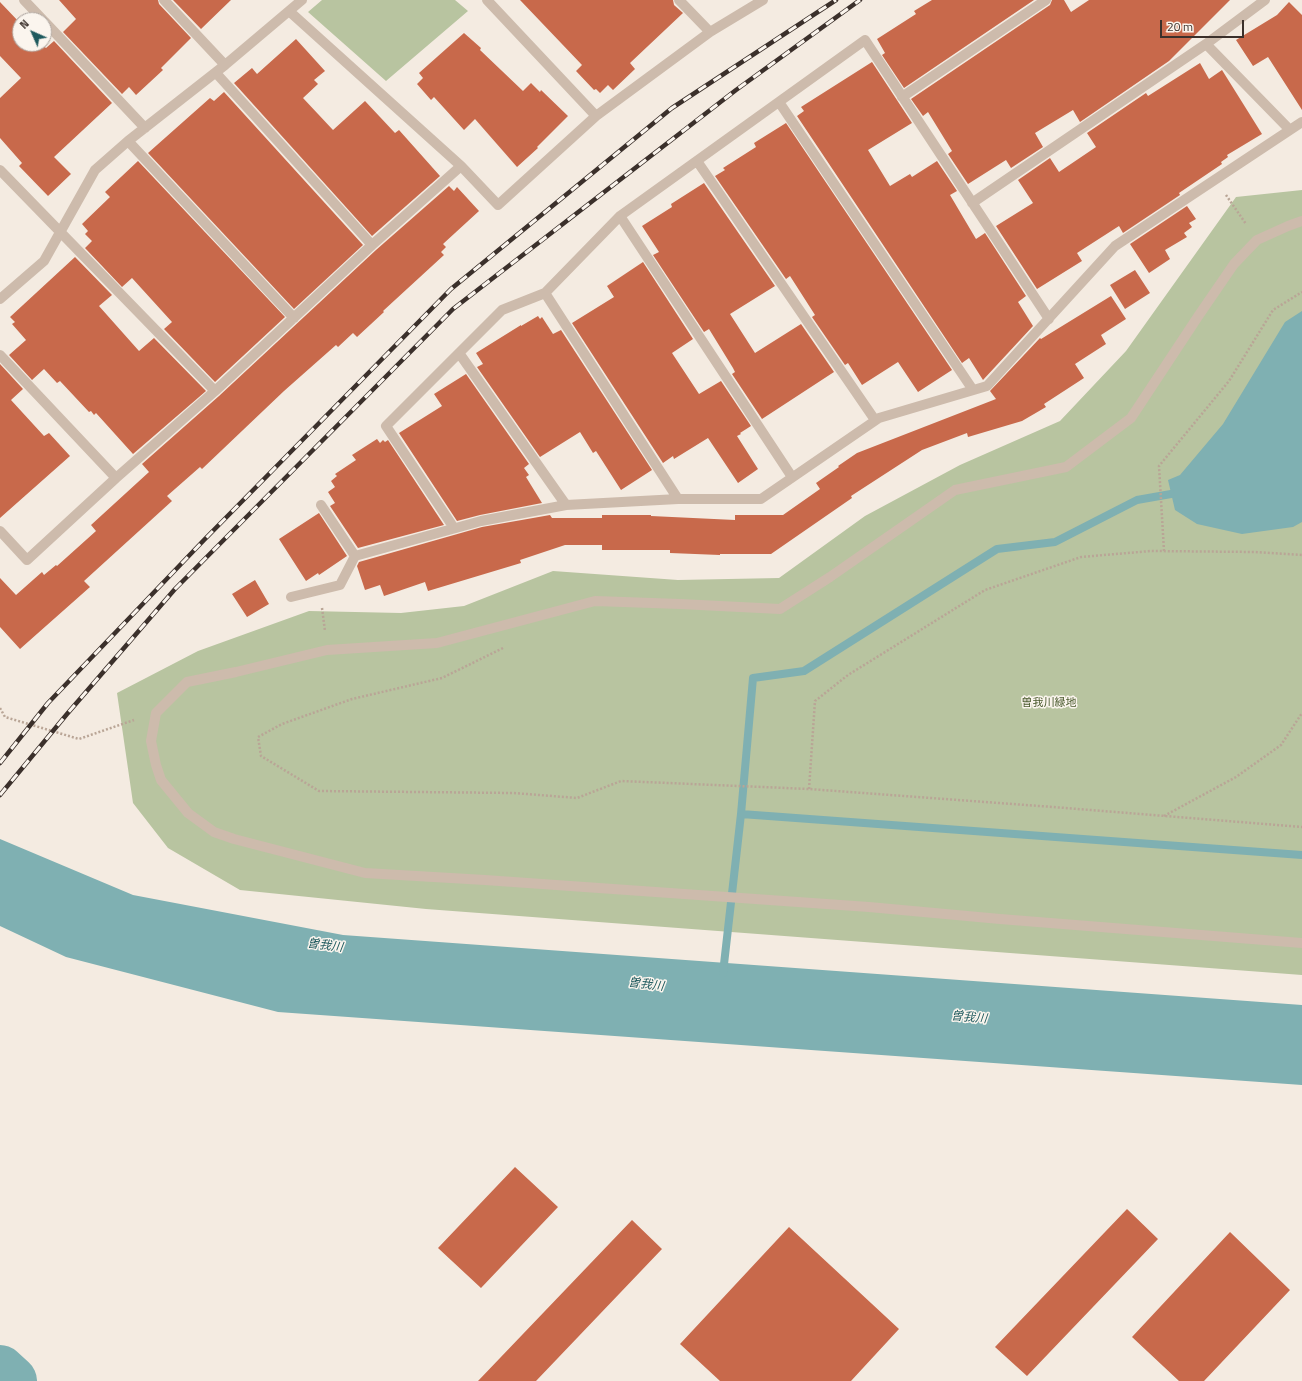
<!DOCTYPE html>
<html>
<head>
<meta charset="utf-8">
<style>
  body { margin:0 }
  #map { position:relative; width:1302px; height:1381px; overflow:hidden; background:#f4ebe1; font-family:"Titillium Web",sans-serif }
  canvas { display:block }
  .north { position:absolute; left:12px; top:12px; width:40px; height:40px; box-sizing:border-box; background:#fbf5ee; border:1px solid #aea6a0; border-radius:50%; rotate:315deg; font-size:11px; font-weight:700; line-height:16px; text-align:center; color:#3b302b }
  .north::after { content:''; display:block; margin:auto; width:14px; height:18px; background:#1f5a5e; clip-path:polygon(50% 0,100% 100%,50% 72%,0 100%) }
  .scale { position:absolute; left:1160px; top:20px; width:84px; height:18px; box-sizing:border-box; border:2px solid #3b302b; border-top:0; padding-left:5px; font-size:12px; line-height:14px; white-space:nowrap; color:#3b302b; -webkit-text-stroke:3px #fbf5ee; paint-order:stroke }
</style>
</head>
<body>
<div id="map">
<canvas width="1302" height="1381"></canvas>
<div class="north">N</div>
<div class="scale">20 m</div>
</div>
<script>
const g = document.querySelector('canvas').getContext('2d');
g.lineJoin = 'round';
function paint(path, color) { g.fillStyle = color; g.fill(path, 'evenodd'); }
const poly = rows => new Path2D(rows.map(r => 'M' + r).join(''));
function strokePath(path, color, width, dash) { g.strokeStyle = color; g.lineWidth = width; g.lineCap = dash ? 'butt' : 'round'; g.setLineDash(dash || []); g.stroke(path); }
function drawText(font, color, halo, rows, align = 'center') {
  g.font = font + ' "Titillium Web","Noto Sans JP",sans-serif'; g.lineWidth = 3; g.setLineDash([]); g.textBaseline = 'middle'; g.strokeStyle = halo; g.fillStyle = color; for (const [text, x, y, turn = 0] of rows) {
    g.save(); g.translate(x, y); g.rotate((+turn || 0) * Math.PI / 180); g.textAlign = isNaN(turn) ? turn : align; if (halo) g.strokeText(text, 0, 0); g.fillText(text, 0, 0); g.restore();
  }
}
paint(poly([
  [322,0,455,0,468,11,386,81,308,12],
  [1302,190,1302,975,426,909,240,890,168,848,133,803,117,693,198,651,309,611,401,613,464,606,553,571,678,580,779,578,865,516,960,465,1060,421,1126,351,1236,197]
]), '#b8c4a0');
paint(poly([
  [1302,311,1302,522,1293,527,1242,534,1197,524,1175,510,1168,480,1180,475,1223,424,1285,322],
  [0,839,133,895,343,935,1302,1005,1302,1085,278,1012,66,957,0,926]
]), '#7fb0b2');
strokePath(poly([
  [1171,494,1137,500,1055,542,997,549,804,671,753,678,741,814,1302,855],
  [723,973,741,814]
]), '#7fb0b2', 8);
strokePath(poly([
  [0,1370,12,1381]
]), '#7fb0b2', 50);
paint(poly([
  [59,0,158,0,159,4,191,38,161,68,163,70,136,95,129,87,122,94,63,32,76,19],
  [173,0,231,0,201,29],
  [520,0,673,0,674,5,683,13,630,63,635,69,613,90,608,85,600,93,596,89,594,90,576,71,582,65],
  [932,0,1034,0,904,88,882,55,885,53,877,39,916,14,914,11],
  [1052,0,1064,0,1071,12,1089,0,1230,0,1169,61,1080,122,1073,110,1035,133,1043,147,1011,168,1006,160,968,184,948,154,952,151,928,112,923,116,911,99,1050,5],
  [0,2,20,23,20,44,41,44,46,48,54,41,112,103,54,157,71,174,48,196,19,166,22,163,0,138,0,98,21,78,0,56],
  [1289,2,1302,15,1302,110,1268,57,1253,66,1236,40,1277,15],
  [464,33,481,48,480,50,523,91,531,83,540,92,541,90,568,116,537,147,538,148,517,167,475,119,464,130,434,97,431,100,417,84,423,78,419,73],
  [296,39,325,71,314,80,318,84,303,98,333,130,365,101,395,133,399,130,440,176,372,236,234,83,252,68,257,74],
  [872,62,912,123,868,150,890,186,910,174,912,177,937,161,957,191,950,195,976,239,985,233,1026,296,1018,302,1033,326,983,380,969,358,962,363,797,116,804,111,801,107],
  [1200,63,1209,79,1222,70,1262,134,1227,155,1228,157,1221,162,1222,164,1179,193,1180,195,1123,233,1119,226,1077,253,1082,261,1037,289,996,226,1033,203,1018,180,1050,158,1059,172,1096,147,1087,133,1146,93,1148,96],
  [224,92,363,245,294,309,148,153,210,98,214,101],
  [786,123,952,370,918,392,898,362,862,385,848,363,845,365,812,317,815,315,790,276,786,279,715,176,725,170,723,168,756,147,754,143],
  [138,161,285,317,215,382,164,329,172,322,132,278,122,287,85,248,92,241,85,234,88,231,82,224,110,197,105,192],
  [704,183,775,286,730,314,755,353,801,324,834,372,762,419,732,374,735,372,733,368,709,329,704,332,653,255,659,252,642,226,672,207,671,204],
  [449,186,454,191,457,187,479,211,443,244,446,247,441,252,444,255,383,311,384,312,357,337,353,333,338,347,336,345,284,391,202,469,200,467,167,496,172,501,84,581,90,587,20,649,0,627,0,578,16,595,42,572,44,575,56,565,57,566,96,531,91,525,149,472,142,464,219,396,376,250],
  [1187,206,1196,219,1189,223,1192,227,1184,233,1187,237,1165,250,1170,259,1149,273,1130,244],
  [75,257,112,295,99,306,139,351,154,338,206,391,133,454,96,413,94,415,91,411,89,412,60,381,57,383,44,369,32,380,9,355,26,340,12,324,15,322,10,317],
  [643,262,693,339,672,353,699,394,721,381,751,426,740,433,741,434,737,436,758,469,738,483,708,438,674,459,673,456,663,463,572,323,614,297,607,286],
  [1135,270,1150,293,1125,309,1110,285],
  [1111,296,1126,319,1101,335,1106,344,1075,364,1084,378,1044,404,1046,407,1022,421,968,437,967,433,922,450,851,496,852,498,771,554,720,554,720,555,670,553,670,550,602,550,602,545,565,545,520,560,521,563,428,591,425,582,384,596,380,585,365,590,357,566,359,562,482,527,550,515,552,518,602,518,602,515,651,515,651,516,735,520,735,515,783,515,820,489,816,483,839,467,838,466,857,453,996,399,990,391,1040,338,1041,339],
  [538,316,540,319,542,317,553,334,561,330,652,470,621,490,596,451,593,453,580,432,540,457,477,367,483,364,476,353,521,325,521,326],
  [0,364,23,389,11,400,44,436,49,433,70,456,0,518],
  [466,374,529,464,524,468,529,475,526,477,542,503,480,515,457,521,399,433,442,406,434,394],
  [377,439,380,443,383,440,385,442,388,440,444,525,358,548,330,506,335,503,328,492,335,487,331,481,337,476,335,474,356,460,352,455],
  [319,513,347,556,319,575,318,573,306,581,279,539],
  [255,580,269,604,247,617,232,594],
  [515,1167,558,1207,481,1288,438,1248],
  [1127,1209,1158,1239,1027,1376,995,1347],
  [632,1220,662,1249,536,1381,478,1381],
  [789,1227,899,1329,851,1381,720,1381,680,1344],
  [1230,1232,1290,1290,1204,1381,1179,1381,1132,1337]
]), '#c8694b');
strokePath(poly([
  [1226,195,1246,224],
  [1164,551,1159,466,1229,381,1273,310,1302,292],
  [322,608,325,631],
  [503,648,442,678,352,699,282,724,258,737,261,756,319,791,514,793,577,798,621,781,809,789,1053,807,1302,827],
  [0,708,5,717,79,739,134,720],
  [809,789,815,701,848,675,985,590,1081,557,1151,551,1255,552,1302,555],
  [1164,816,1236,777,1281,745,1302,713]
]), '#b9a596', 2.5, [2, 2]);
strokePath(poly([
  [24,0,43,20],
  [164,0,225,65],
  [487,0,596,116],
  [679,0,710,32,763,0],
  [44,21,145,128],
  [1206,44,1290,130],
  [216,73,372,245],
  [902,97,1046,0],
  [779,102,973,390],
  [128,141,294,318],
  [697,161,875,420],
  [461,166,498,205,596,116,710,32],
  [0,170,215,391],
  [972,203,1206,44,1265,0],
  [620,216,792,477],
  [1302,221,1288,226,1257,240,1234,264,1199,315,1131,418,1066,467,955,490,830,577,780,609,680,604,595,601,437,643,327,650,236,672,187,682,156,713,151,741,156,765,161,780,188,813,214,832,234,839,365,873,485,880,869,907,1000,919,1302,943],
  [545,293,678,499],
  [0,299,44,261,95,170,128,141,225,65,302,0],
  [459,353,566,505],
  [0,355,116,478,215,391,372,245,461,166,289,11],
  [454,528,386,426,502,310,545,293,620,216,865,40,1049,319],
  [0,531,27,560,116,478],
  [355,556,481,521,566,505,678,499,761,499,879,418,987,386,1115,246,1302,122],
  [291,597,340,585,355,556,321,505]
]), '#cdbbac', 10);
const rail = poly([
  [0,763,48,703,204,540,451,289,672,108,836,0],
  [0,795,67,714,175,589,453,309,736,90,860,0]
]);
strokePath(rail, '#3b302b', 4.5);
strokePath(rail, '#fbf5ee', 3, [9]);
drawText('11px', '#4a5a2e', '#fbf5ee', [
  ["曽我川緑地",1049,703]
]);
drawText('italic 12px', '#1f5a5e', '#fbf5ee', [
  ["曽我川",325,946,7],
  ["曽我川",646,985,7],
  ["曽我川",969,1018,5]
]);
</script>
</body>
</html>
